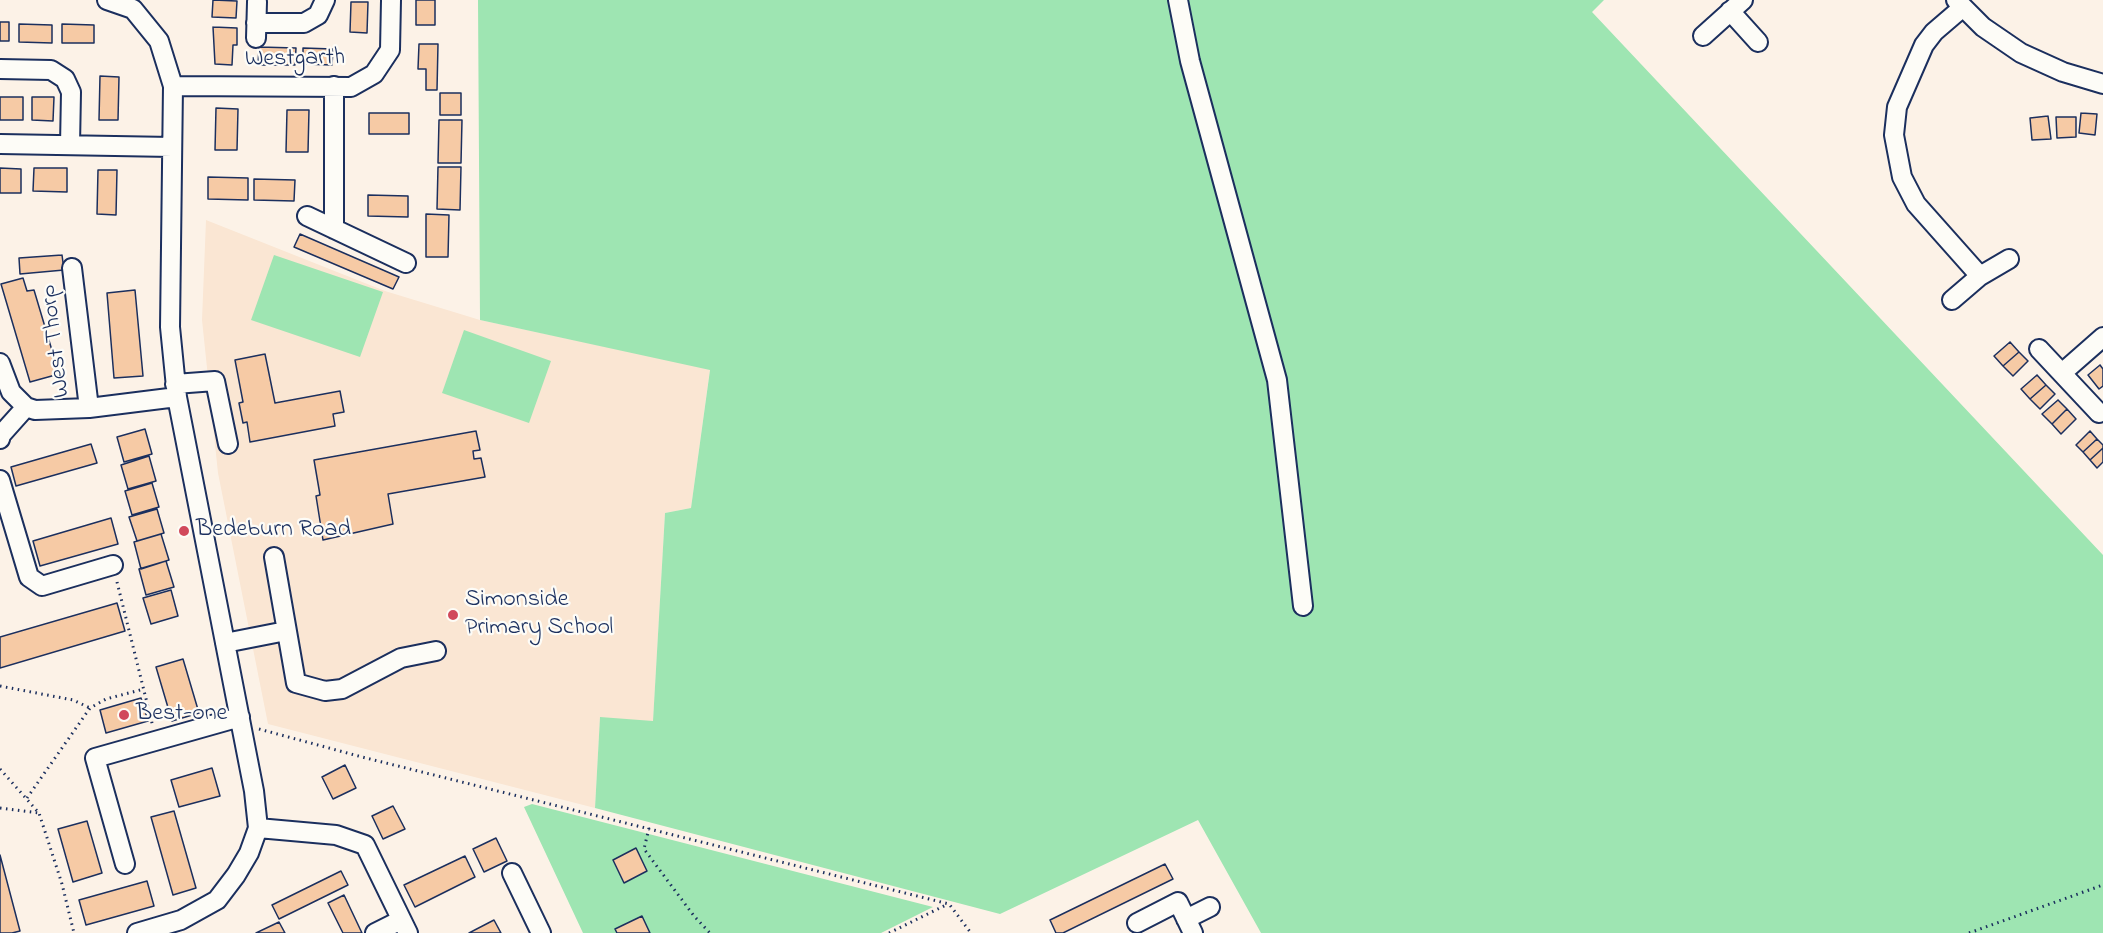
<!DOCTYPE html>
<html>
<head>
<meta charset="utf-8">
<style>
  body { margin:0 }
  canvas { display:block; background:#fcf2e7 }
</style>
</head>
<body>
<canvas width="2103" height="933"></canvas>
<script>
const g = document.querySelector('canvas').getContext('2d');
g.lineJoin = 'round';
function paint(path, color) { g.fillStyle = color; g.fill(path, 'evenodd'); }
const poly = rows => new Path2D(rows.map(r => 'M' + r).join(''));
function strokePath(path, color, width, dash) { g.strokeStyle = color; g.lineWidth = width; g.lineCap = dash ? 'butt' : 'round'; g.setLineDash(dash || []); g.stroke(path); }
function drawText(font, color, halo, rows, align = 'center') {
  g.font = font + ' "Indie Flower",sans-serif'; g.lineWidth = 4.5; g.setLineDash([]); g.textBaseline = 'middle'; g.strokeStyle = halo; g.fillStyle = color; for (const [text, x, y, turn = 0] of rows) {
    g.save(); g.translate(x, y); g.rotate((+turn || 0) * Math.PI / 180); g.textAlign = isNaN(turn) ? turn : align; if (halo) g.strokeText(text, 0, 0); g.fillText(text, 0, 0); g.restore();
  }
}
paint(poly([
  [206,220,385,291,480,320,710,369,691,508,665,513,653,722,600,718,595,808,268,724,218,473,202,320]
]), '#fae6d3');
paint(poly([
  [478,0,1604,0,1592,12,2103,555,2103,933,1261,933,1198,820,1000,914,595,808,600,717,653,721,665,513,691,508,710,370,480,320],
  [274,255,383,292,360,357,251,320],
  [464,330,551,361,529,423,442,393],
  [532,804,933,907,881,933,583,933,524,807]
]), '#9ee5b2');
const building = poly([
  [213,0,237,1,236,18,212,17,213,0],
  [416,0,435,0,435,25,416,25,416,0],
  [351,2,368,2,367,33,350,32,351,2],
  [0,22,9,22,9,41,0,41,0,22],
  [19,24,52,25,52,43,19,42,19,24],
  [62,24,94,25,94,43,62,43,62,24],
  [213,27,237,28,237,45,233,45,232,65,215,64,213,27],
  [419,44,438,44,437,90,426,90,426,69,418,69,419,44],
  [259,47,296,48,295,65,258,65,259,47],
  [303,48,333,49,332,65,303,64,303,48],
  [100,76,119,77,118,120,99,120,100,76],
  [440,93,461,93,461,115,440,115,440,93],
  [0,97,23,97,23,120,0,120,0,97],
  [32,97,54,97,53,121,32,120,32,97],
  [216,108,238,109,237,150,215,150,216,108],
  [287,110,309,110,308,152,286,152,287,110],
  [369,113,409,113,409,134,369,134,369,113],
  [2081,113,2097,114,2095,135,2079,133,2081,113],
  [2048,116,2051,139,2032,140,2030,118,2048,116],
  [2056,117,2076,117,2076,137,2057,138,2056,117],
  [439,120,462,120,461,163,438,163,439,120],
  [438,167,461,167,460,210,437,209,438,167],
  [0,168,21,169,21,193,0,193,0,168],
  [34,168,67,168,67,192,33,191,34,168],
  [98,170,117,170,116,215,97,214,98,170],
  [208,177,248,178,248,200,208,199,208,177],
  [254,179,295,180,294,201,254,200,254,179],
  [368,195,408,196,408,217,368,216,368,195],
  [426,214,449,215,448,257,426,257,426,214],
  [300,234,399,277,393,289,294,247,300,234],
  [62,255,64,270,20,274,19,258,62,255],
  [23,278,27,291,34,290,59,374,30,382,1,284,23,278],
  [135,290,143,376,114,378,107,293,135,290],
  [2010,342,2019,352,2003,366,1994,356,2010,342],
  [2019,352,2028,361,2013,376,2003,366,2019,352],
  [265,354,275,403,340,391,344,412,333,414,335,426,250,442,247,422,243,423,239,403,243,402,235,360,265,354],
  [2100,365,2103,369,2103,386,2099,389,2088,375,2100,365],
  [2037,375,2046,385,2030,399,2021,389,2037,375],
  [2046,385,2055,394,2040,409,2030,399,2046,385],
  [2058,400,2067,409,2052,424,2042,414,2058,400],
  [2067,409,2076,419,2061,434,2052,424,2067,409],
  [145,429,152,454,124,462,117,437,145,429],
  [476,431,480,450,473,451,474,459,481,458,485,477,388,494,393,524,323,540,316,496,320,495,314,460,476,431],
  [2090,431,2097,439,2083,452,2076,445,2090,431],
  [2097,439,2103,445,2103,448,2090,460,2083,452,2097,439],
  [91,444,97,463,16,486,11,467,91,444],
  [2103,448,2103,462,2097,468,2090,460,2103,448],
  [149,456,156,481,128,489,121,465,149,456],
  [152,483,159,507,132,515,125,491,152,483],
  [157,509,164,533,137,541,129,517,157,509],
  [111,518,118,544,40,566,33,541,111,518],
  [161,534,169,560,141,569,134,542,161,534],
  [166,561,174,587,146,595,139,569,166,561],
  [171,590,178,616,151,624,143,598,171,590],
  [117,603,125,631,0,668,0,637,117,603],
  [183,659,199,713,172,721,156,667,183,659],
  [141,698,148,721,106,733,100,710,141,698],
  [345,765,356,788,333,799,322,777,345,765],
  [212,768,220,796,179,807,171,780,212,768],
  [393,806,405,829,383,839,372,816,393,806],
  [174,811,196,888,173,895,151,817,174,811],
  [87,821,102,873,73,882,58,829,87,821],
  [496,838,507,861,484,872,473,849,496,838],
  [636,848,647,871,624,883,613,860,636,848],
  [0,855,20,931,12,933,0,933,0,855],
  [465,856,475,877,415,907,404,885,465,856],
  [1165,864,1173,879,1063,933,1056,933,1050,920,1165,864],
  [341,871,348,885,279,919,272,905,341,871],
  [147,881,154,906,86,925,79,900,147,881],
  [344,895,362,933,343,933,328,903,344,895],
  [642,916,650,933,617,933,615,929,642,916],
  [494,920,501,933,469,933,494,920],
  [279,922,285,933,256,933,279,922]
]);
paint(building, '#f6caa5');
strokePath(building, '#1b2f5e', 1.5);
const minor = poly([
  [107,0,133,9,159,41,173,86,170,327,177,397,254,791,258,828,249,853,236,875,217,900,181,920,137,933],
  [1178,0,1190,61,1277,380,1303,606],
  [1956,0,1983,27,2021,53,2063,72,2103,84],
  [1962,8,1934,32,1924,45,1897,107,1894,135,1902,177,1916,204,1980,276],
  [1730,11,1758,42],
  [256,23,304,23,318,15,325,0],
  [1703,36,1743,0],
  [256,38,257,2],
  [0,69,51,70,65,79,71,92,70,145],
  [173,86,351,87,374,74,390,50,391,0],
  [0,144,172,147],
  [307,216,406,263],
  [334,229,334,86],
  [72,268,89,408,177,397],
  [1952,300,1980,276,2009,259],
  [2039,349,2099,413],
  [0,363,11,392,26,407,35,410,89,408],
  [2062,373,2103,337],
  [175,384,215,381,228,444],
  [0,439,1,435,26,407],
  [0,480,29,577,42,586,113,565],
  [274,557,296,683,325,691,342,689,401,658,436,651],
  [225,643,286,631],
  [258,828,336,835,365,845,408,933],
  [125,864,95,758,240,717],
  [512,873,541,933],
  [1186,919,1210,907],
  [1137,923,1178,902,1193,933],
  [375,933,401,920]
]);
strokePath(minor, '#1b2f5e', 22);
strokePath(poly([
  [117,582,153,727],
  [0,686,73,700,90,708],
  [259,729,362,757,949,904,971,933],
  [0,769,39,813,62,884,74,933],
  [27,798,90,708,106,699,144,689],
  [0,808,39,813],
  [649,828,644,849,694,916,710,933],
  [889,933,948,904],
  [1969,933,2103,885]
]), '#1b2f5e', 3, [1.5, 4.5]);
strokePath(minor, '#fdfcf7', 18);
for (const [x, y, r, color] of [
  [184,531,6,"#d1495b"],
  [453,615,6,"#d1495b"],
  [124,715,6,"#d1495b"]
]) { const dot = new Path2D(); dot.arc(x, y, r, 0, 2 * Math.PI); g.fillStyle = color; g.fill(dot); strokePath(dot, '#fdfcf7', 2); }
drawText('24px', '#1b2f5e', '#fdfcf7', [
  ["Westgarth",295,60,-1],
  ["West Thorp",57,341,-97]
]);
drawText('24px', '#1b2f5e', '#fdfcf7', [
  ["Bedeburn Road",196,531],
  ["Simonside",465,601],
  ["Primary School",465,629],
  ["Best-one",136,715]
], 'left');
</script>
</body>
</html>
